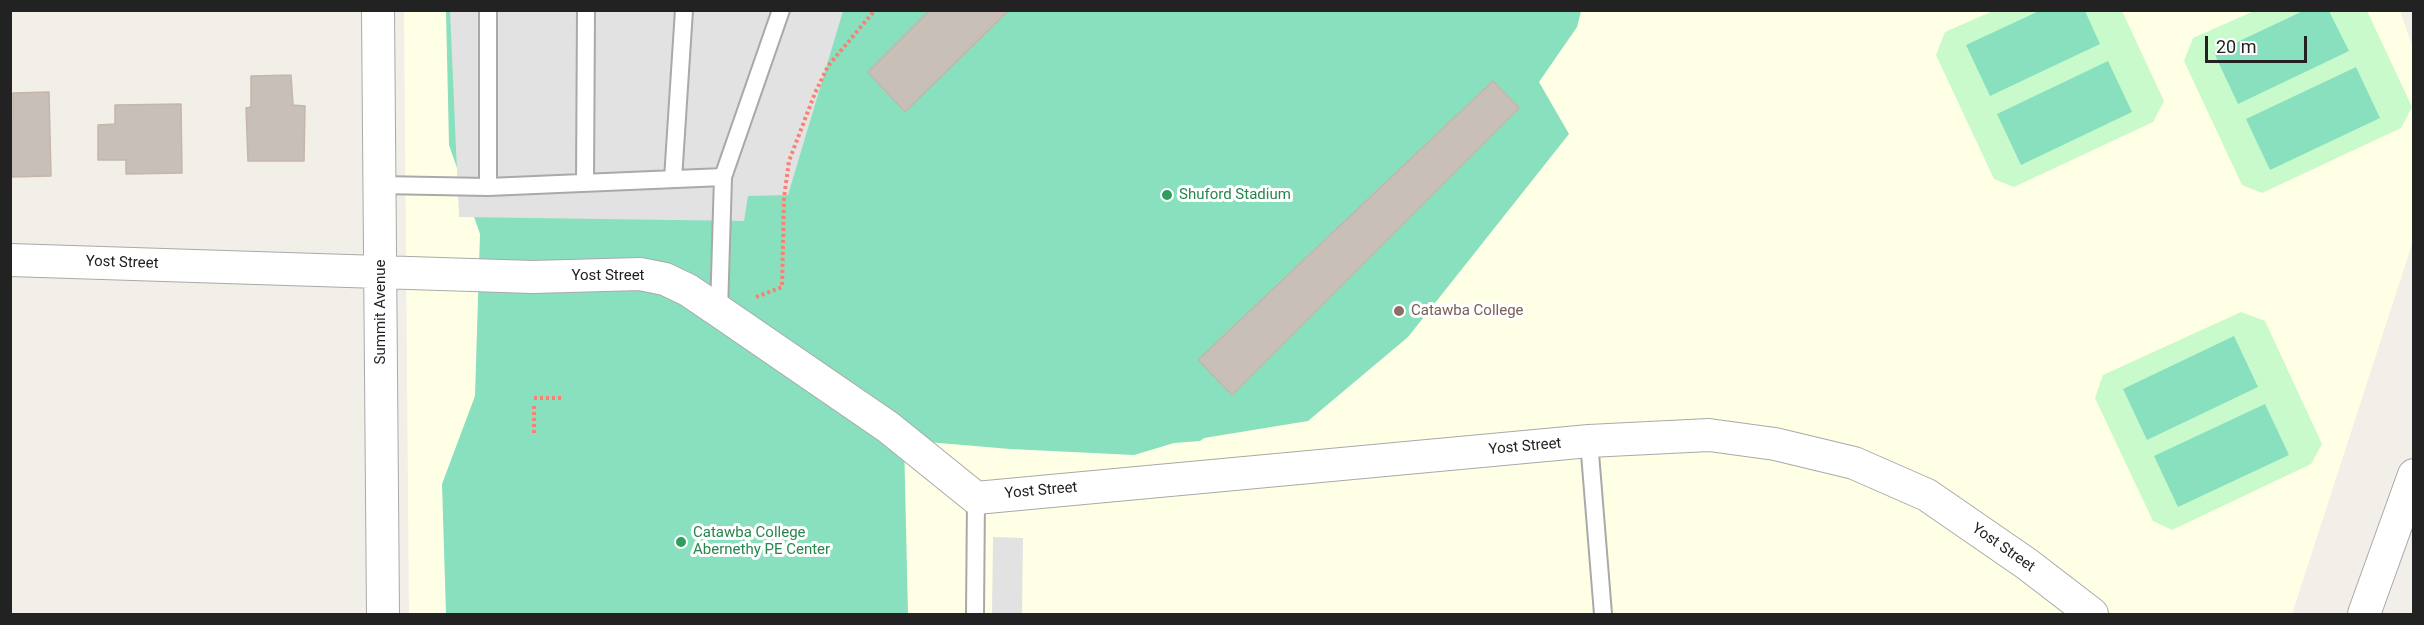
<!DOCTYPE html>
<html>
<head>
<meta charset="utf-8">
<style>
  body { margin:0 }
  #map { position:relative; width:2424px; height:625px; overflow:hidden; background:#f2efe9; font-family:Roboto,sans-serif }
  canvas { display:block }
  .frame { position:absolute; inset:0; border:12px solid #222; pointer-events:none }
  .scale { position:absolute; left:2205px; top:36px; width:102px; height:27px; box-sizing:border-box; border:3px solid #222; border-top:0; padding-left:8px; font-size:18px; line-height:21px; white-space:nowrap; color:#222; -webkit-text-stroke:4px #fff; paint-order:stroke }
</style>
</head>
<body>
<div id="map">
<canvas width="2424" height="625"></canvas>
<div class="frame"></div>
<div class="scale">20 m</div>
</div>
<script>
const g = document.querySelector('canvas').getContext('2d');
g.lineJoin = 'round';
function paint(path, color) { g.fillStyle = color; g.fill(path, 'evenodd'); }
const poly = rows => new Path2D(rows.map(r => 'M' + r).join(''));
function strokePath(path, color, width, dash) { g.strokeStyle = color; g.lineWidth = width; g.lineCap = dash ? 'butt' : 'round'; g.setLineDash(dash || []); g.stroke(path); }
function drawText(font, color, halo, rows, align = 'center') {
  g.font = font + ' Roboto,sans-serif'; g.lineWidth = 6; g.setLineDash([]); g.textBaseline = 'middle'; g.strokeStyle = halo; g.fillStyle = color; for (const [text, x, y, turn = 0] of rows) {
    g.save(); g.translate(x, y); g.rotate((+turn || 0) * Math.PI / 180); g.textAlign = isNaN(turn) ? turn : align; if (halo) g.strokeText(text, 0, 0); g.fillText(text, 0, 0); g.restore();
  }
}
paint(poly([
  [404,11,2400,11,2413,48,2413,241,2292,614,409,614]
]), '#ffffe5');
paint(poly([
  [1993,11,2122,11,2164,101,2153,122,2014,187,1994,179,1936,55,1945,32],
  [2254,11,2367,11,2412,107,2401,128,2262,193,2242,185,2184,61,2193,38],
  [2241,312,2265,321,2322,444,2311,464,2172,530,2153,521,2095,398,2103,375]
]), '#c8facc');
paint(poly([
  [446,11,1581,11,1577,27,1539,82,1569,134,1408,337,1308,421,1204,438,1200,441,1174,443,1134,455,1010,449,904,440,908,614,446,614,442,484,475,396,480,234,449,145],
  [2039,11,2085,11,2100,44,1990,96,1966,45],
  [2303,11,2329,11,2349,51,2238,104,2214,53],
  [2108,61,2132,112,2021,165,1997,114],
  [2356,67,2380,118,2270,170,2246,119],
  [2234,336,2258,387,2147,440,2123,389],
  [2265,404,2289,455,2178,507,2154,456]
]), '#88e0be');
paint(poly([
  [450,11,843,11,788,195,748,196,744,221,459,217],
  [993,537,1023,538,1022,614,992,614]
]), '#e2e2e2');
const building = poly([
  [930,10,1009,10,905,112,868,72,930,10],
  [291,75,293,105,305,106,304,161,248,161,246,108,251,107,251,76,291,75],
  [1493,81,1519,108,1232,395,1198,360,1493,81],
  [49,92,51,176,10,177,10,120,13,120,13,93,49,92],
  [181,104,182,173,126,174,126,160,98,160,98,125,115,124,115,105,181,104]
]);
paint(building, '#c7bfb8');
strokePath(building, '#c4b6ab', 1.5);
const service = poly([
  [723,177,781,10],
  [673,179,684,10],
  [585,183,586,10],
  [380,185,488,187,723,177,719,311],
  [488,187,488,10],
  [1589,441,1603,614],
  [975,614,976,498]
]);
const minor = poly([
  [378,10,383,614],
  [10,260,533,277,640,274,665,279,688,290,719,311,888,427,976,498,1589,441,1709,435,1775,444,1854,463,1927,495,2027,564,2092,614],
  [2364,614,2414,475]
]);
strokePath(service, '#a9a9a9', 20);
strokePath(minor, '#a9a9a9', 34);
strokePath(poly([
  [756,297,782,287,784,198,789,161,815,93,828,66,875,10],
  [534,398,563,398],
  [534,406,534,435]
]), '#fa8072', 4, [3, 3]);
strokePath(service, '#fff', 16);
strokePath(minor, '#fff', 32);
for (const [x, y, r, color] of [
  [1167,195,6,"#2e9e5b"],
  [1399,311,6,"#8d6e63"],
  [681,542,6,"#2e9e5b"]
]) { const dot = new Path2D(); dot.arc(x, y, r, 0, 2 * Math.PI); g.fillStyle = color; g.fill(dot); strokePath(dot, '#fff', 2); }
drawText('15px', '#27864d', '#fff', [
  ["Shuford Stadium",1179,195],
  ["Catawba College",693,533],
  ["Abernethy PE Center",693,550]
], 'left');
drawText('15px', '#222', '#fff', [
  ["Yost Street",122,263,2],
  ["Yost Street",608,276],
  ["Summit Avenue",381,312,-90],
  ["Yost Street",1525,447,-5],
  ["Yost Street",1041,491,-5],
  ["Yost Street",2003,548,35]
]);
drawText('15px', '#785e54', '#fff', [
  ["Catawba College",1411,311]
], 'left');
</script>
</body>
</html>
